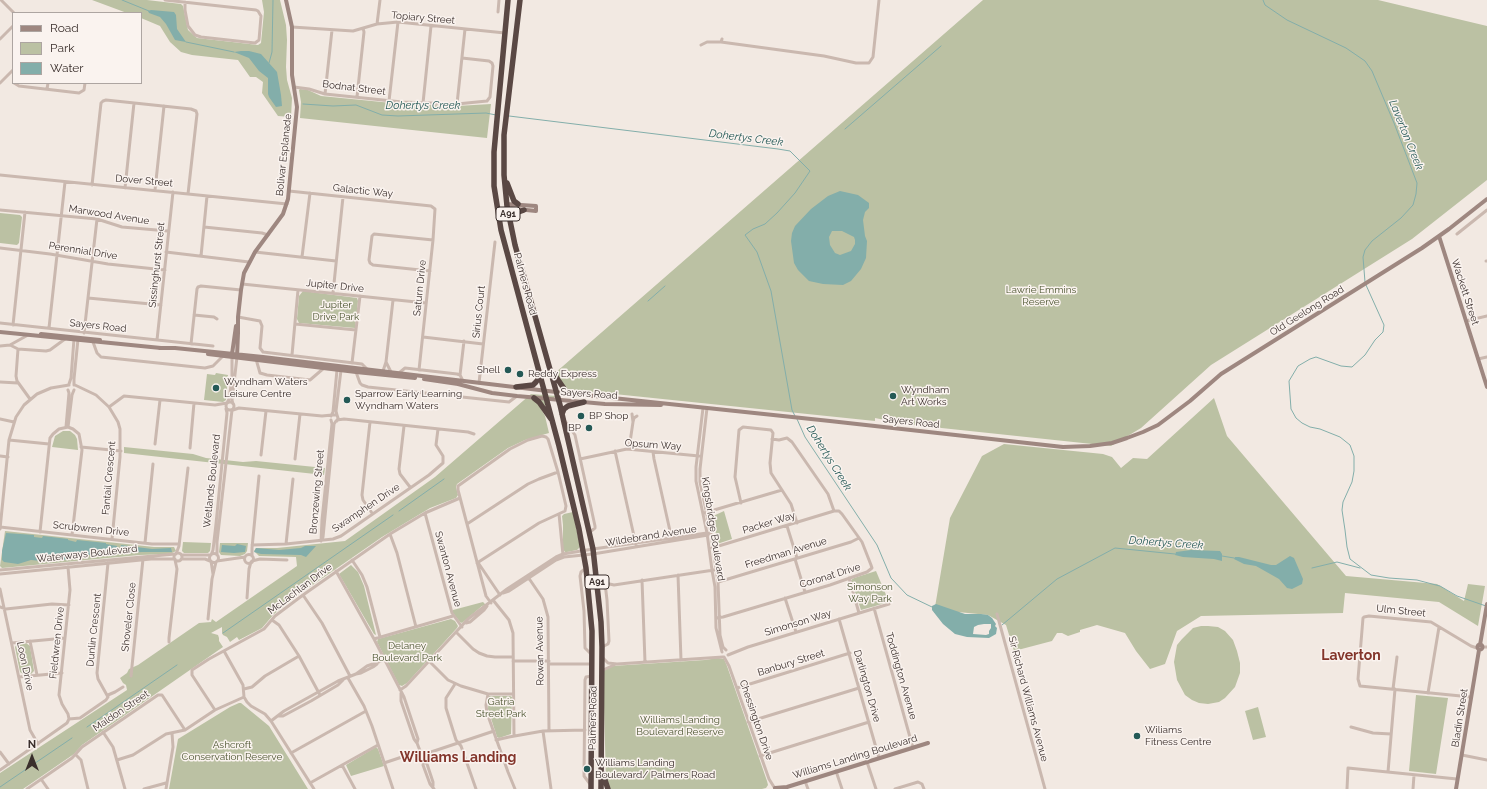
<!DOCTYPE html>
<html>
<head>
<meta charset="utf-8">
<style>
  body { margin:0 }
  #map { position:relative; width:1487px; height:789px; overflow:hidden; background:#f2e9e2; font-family:Raleway,sans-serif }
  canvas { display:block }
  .legend { position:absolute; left:12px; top:12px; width:130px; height:72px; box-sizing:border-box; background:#faf3ef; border:1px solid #ada5a1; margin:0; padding:5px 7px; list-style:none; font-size:12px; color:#3a2f2c }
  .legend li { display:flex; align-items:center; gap:8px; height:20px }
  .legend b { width:20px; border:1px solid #ada5a1 }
  .north { position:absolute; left:12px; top:737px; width:40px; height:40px; -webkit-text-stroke:3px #faf3ef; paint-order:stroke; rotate:0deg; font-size:11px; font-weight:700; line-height:16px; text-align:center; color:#3a2f2c }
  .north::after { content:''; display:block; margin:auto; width:14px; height:18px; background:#3a2f2c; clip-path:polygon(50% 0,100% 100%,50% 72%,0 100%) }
</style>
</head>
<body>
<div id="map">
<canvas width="1487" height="789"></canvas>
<ul class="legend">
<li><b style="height:5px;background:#9e8780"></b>Road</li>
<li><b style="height:11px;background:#bbc1a3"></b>Park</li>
<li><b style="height:11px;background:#83aeaa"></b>Water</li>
</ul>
<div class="north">N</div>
</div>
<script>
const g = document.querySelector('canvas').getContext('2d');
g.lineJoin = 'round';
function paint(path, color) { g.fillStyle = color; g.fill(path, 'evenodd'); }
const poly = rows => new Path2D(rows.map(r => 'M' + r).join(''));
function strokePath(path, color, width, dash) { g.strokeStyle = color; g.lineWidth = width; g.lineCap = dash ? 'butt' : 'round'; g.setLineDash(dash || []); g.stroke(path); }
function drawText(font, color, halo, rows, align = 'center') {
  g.font = font + ' Raleway,sans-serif'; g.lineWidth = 3; g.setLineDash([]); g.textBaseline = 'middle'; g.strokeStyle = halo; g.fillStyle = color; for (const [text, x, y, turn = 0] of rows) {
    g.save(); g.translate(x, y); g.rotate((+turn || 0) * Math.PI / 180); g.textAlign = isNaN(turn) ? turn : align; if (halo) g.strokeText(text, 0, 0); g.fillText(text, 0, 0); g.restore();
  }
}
paint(poly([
  [92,0,147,0,181,4,183,6,188,30,197,38,258,45,261,43,264,12,262,0,280,0,286,25,287,40,286,67,287,80,292,98,291,117,278,116,262,93,263,82,256,77,250,77,238,60,192,55,181,52,170,42,160,26,141,18,141,13,127,13],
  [983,0,1378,0,1487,26,1487,180,1412,239,1211,365,1141,428,1111,446,885,422,885,420,875,418,875,421,566,389,555,373],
  [300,89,308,90,321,96,402,104,457,106,491,104,487,138,300,118,301,102,299,90],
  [0,213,20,215,22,217,19,243,17,245,0,243],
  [303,291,357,298,358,301,355,328,299,323,297,319,299,296],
  [216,373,228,375,226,400,223,402,204,400,207,374,215,375],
  [531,394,556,396,541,409,545,416,549,433,525,440,508,448,457,484,456,487,458,495,456,498,430,508,382,537,304,591,274,614,262,628,239,640,237,637,230,642,227,637,223,635,222,633,222,627,211,633,218,635,219,638,219,641,223,647,82,745,74,754,23,789,0,789,0,773,127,690,126,685,123,683,120,678,127,673,129,669,138,665,199,623,211,622,212,619,216,622,297,566,296,557,259,556,254,551,256,548,277,548,345,541,435,477],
  [1214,398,1227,436,1346,576,1437,584,1464,601,1468,584,1485,586,1478,626,1439,602,1345,593,1343,613,1201,616,1177,631,1165,664,1150,669,1136,651,1125,633,1097,625,1080,630,1080,632,1068,636,1062,633,1057,633,1052,641,1014,651,1006,625,988,615,958,612,934,613,950,518,982,456,1004,444,1103,454,1112,457,1121,468,1133,458,1147,459],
  [63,431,70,431,75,435,77,439,78,450,52,447,55,436],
  [124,447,193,454,206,458,243,462,256,461,325,468,324,475,124,453],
  [724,511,732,539,717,544,716,541,716,534,711,517],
  [573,512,580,547,577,550,567,552,565,552,563,549,563,525,562,516,564,514],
  [5,531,154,547,174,547,176,551,170,554,139,555,2,568,0,566],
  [183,542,211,543,210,551,208,553,184,553,182,551],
  [220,543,248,543,247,551,245,554,240,556,221,555,219,552],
  [351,565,358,572,364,586,376,635,374,634,339,574],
  [876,571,889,602,861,610,851,580,854,578],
  [483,602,486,605,482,606,462,623,460,622,453,613,453,610],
  [451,619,455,621,458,626,457,628,407,683,402,686,399,685,377,642,378,639],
  [1201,626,1208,626,1218,627,1225,631,1233,640,1237,651,1240,663,1240,673,1235,687,1225,698,1219,702,1208,704,1199,703,1192,700,1185,695,1177,680,1174,662,1177,645,1182,639,1193,628],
  [26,643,30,646,34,671,31,674,23,674,20,672,15,647,17,644],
  [718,658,724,659,727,666,767,781,768,785,766,788,762,789,609,789,606,780,603,671,612,666,705,660],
  [1416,695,1448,698,1436,774,1409,771],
  [489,696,510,696,512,697,511,734,499,738,497,737,488,709],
  [239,703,241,703,269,726,308,789,169,789,178,739,230,707],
  [1258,707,1266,737,1253,740,1245,711],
  [376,747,378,749,384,766,351,776,346,765]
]), '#bbc1a3');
paint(poly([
  [151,10,174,12,176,15,177,29,186,42,175,40,166,24,160,17,149,13,148,11],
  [241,51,249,51,261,54,277,72,281,95,282,106,276,107,269,97,268,94,268,78,259,71,249,58,234,52],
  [840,191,858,195,869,203,869,208,865,212,863,220,865,236,867,241,866,258,861,269,851,281,843,285,823,284,809,281,798,270,794,263,791,241,792,233,795,226,811,209,828,196],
  [842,231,854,237,855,240,855,244,851,251,840,255,835,253,830,245,829,237,832,231],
  [6,533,34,535,34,537,42,538,43,536,68,539,68,540,76,542,77,540,106,543,106,544,117,546,117,552,116,555,104,556,97,555,81,555,81,553,75,552,74,559,68,558,64,560,59,558,53,560,52,559,41,561,31,560,18,564,4,562,2,560,2,551],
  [237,544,246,546,245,552,234,553,221,552,222,545,235,546],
  [121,545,152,549,171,548,172,552,142,552,124,553,120,551],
  [305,546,316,546,306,557,301,555,261,554,254,552,256,548,279,550,301,548],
  [1191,550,1220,551,1222,554,1222,561,1214,559,1183,557,1175,555,1176,552],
  [1290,556,1294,558,1303,579,1302,584,1292,589,1287,588,1279,579,1256,566,1244,564,1234,559,1235,557,1239,557,1271,565,1276,565],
  [936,604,965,614,981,614,988,615,992,618,996,624,995,626,997,628,996,634,989,638,967,637,955,634,943,624,932,610,932,606],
  [984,624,991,624,991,628,989,631,989,634,986,635,973,634,974,627,978,625]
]), '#83aeaa');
strokePath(poly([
  [122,0,149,11],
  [1263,0,1265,5,1287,20,1346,48,1365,61,1372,71,1394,123,1417,183,1416,194,1413,205,1401,218,1372,241,1365,250,1363,257,1365,282],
  [186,42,234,52],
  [269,63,272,52,273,0],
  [303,104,333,106,356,105,382,115,398,116,486,113,496,115],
  [509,116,778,149,790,151,810,171,795,193,777,213,765,224,753,229,745,235,757,252,771,291,792,410,795,416],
  [845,129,941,46],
  [1366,285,1384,325,1383,332,1375,340,1365,355,1352,367,1341,366,1316,357,1310,359,1298,366,1289,381,1291,409,1296,418,1302,423,1310,427,1320,429,1340,437,1350,445,1354,456,1354,471,1352,482,1343,502,1342,510,1345,530,1347,547,1350,559,1371,575,1389,578,1417,580,1432,584,1440,586,1457,596,1486,606],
  [648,301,665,286],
  [797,419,805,437,877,545,891,578,907,595,932,607],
  [399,511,444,479],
  [1222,556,1234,558],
  [1312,568,1337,562,1360,568],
  [1002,625,1057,579,1115,548,1175,554],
  [223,633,393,515],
  [87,727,177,665],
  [0,787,72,738]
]), '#83aeaa', 1);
strokePath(poly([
  [1,0,14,13],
  [165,0,256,10,258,11,261,16,259,40,255,43,201,37,195,35,188,26,185,10,185,2],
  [498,12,499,0],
  [377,24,380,0],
  [292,27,353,31,377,24,398,22,505,33],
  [0,39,13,26],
  [721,42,824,56,856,63,869,63,873,57,879,0],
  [701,45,707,42,721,42,722,39],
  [0,83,13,70],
  [14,83,19,86,79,93,84,90,85,83],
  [294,87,309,89,325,94,402,102,457,104,487,101,490,97,493,66,492,63,489,61,462,58],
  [47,89,48,83],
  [325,94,332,30],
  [357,97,364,32,363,28],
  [389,101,398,22],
  [423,103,431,26],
  [457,104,465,29],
  [0,175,287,204],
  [92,185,101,103,103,101,106,100,191,109,196,111,197,114,188,194],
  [125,188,134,103],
  [155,190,164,106],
  [289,191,431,206,435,209,433,240,419,370],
  [0,210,97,219,122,227,168,231],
  [204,227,262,233,268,235],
  [1457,234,1487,210],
  [0,248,50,254,108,264,165,270],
  [166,252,249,262],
  [255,252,336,261],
  [201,256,207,196],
  [302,257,310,193],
  [1486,261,1487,261],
  [430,271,373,265,370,263,369,260,372,236,374,234,433,240],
  [242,284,426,303],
  [333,293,343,197],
  [88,298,161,305],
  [194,315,214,317,217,319],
  [238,317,260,321,262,326,260,348,263,352,362,364,367,369],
  [1466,321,1487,316],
  [0,323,213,346],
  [295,324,356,330],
  [13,325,25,212],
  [49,328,65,182],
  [84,333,97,219],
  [423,337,483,344],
  [157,340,173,192],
  [93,342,97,353,101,357,205,368,213,366,223,356],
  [191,344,197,289,198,287,201,286,241,290],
  [10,345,18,349,46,351,50,350,65,339],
  [0,346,10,345,28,335],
  [18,349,16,376,17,381,30,399],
  [292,355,298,290],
  [256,359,260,373,267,375,310,380,324,368],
  [1478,359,1487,357],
  [386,362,391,372],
  [352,363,360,296],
  [383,371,386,362,393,300],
  [356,372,360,383,362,385,368,387,509,402,517,396],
  [399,373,405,368,457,374,460,375,463,381],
  [460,375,464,341],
  [0,382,18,383],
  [479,383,495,242],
  [69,384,71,378,74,339],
  [74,385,74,379,78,339],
  [75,385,96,395,109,407,118,422,120,429,120,457,112,539],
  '226 406a4 4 0 1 1 8 0a4 4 0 1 1-8 0Z',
  [227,403,229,399,232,379,232,357],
  [233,404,232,400,237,357],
  [109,407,124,396,215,405,227,403],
  [703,408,696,467,696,481,707,533,712,570,715,587,716,628,722,652],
  [707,408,700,469,700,482,711,534,718,582,720,635,723,647,726,650],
  [233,410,239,408,322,416,332,415],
  [332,415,337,415,338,418,337,421],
  [337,415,336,411,341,370],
  [331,416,333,412,337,370],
  [0,419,14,422],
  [337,420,344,419,468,432,474,434],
  [565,421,575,435,595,526,595,528,590,532],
  [370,422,362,495,363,500,372,513],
  [633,422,634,418,637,416],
  [404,426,399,469,400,474,410,487],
  [66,427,69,393,68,390],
  [68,427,72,395,74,390],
  [9,440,49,444],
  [155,444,160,400],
  [81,447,121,451],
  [190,448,194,403],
  [629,449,633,422,632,414],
  [615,451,636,545],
  [653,452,654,459,672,540],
  [261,455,266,411],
  [0,456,8,457],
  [295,459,300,414],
  [580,459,627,449,699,456],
  [741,503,735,477,739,430,743,427,771,430,773,433,770,463,771,473,791,504,797,523],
  [425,513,452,613,462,627],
  [704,513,782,490],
  [559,514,563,555],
  [467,524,528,484,539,479,558,472],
  [787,526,797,558],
  [0,527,152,544,179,544],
  [0,529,9,440,16,417,24,405,37,394,51,388,69,385],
  [40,532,50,438,53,434,59,429,68,427,73,429,79,434,82,450,72,535],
  [390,534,397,553,416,627],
  [321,541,322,520,332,424,331,420],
  [321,541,323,537,334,424,336,421],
  [145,543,153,464],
  [286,544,293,479],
  [252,545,286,544,333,539,341,536,429,475,443,463,443,456,436,445,438,429],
  [712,548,834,511],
  '174 557a4 4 0 1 1 8 0a4 4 0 1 1-8 0Z',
  '209.5 558a4.5 4.5 0 1 1 9 0a4.5 4.5 0 1 1-9 0Z',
  [176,554,179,546,188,468],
  '244.5 559a4.5 4.5 0 1 1 9 0a4.5 4.5 0 1 1-9 0Z',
  [182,555,211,555],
  [211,555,213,550,216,524,227,413,226,409],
  [217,555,217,542,232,410],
  [252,556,252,548,259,476],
  [181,559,205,559,210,561],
  [795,559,805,592],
  [352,560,362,575,367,587,380,637],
  [211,561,213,574],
  [217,561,245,557],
  [252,561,260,559,287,560],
  [477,563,539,523,565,511,566,506,558,472,548,439,546,437,542,436,528,440,510,449,458,486,458,490,486,596,491,603],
  [479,564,500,595],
  [68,567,70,590,59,695,62,704,68,714,69,719],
  [586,568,581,572,580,576,584,611,585,648,591,654],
  [0,570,175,554],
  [336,571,374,639,404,697,418,739,417,743],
  [0,574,151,559,175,559],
  [678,575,681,660],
  [596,576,605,583,607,600,609,641,608,644,602,647],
  [528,577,543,599,548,617,549,731],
  [849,578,859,613],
  [642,580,645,662],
  [718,582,851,542,859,538],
  [605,583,614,585,714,570],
  [0,589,30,730,38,744],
  [503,593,509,591,556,560,564,557,593,554,708,535],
  [303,595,322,623,350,676],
  [247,598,249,569,251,562],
  [785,598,796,632],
  [493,600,509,620,513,633,514,736],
  [0,607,6,609,52,604,69,605],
  [874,608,913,748],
  [997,614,1045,789],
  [716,618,723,617,830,585,867,572,872,568,871,565,862,542,842,514,839,511,834,511,828,494,792,442,787,438,779,440,772,439],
  [208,619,212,579,216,562],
  [839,619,879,758],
  [272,620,279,625,299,656,320,695],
  [466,623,470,622,484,610,487,606],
  [456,632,473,649,479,653,487,656,495,657,513,657],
  [374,639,453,616],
  [30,641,37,675],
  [169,642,169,638,177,569,175,560],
  [12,643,65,638],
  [1482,647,1487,647],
  [224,651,243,685,244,697,247,702,251,706,265,714,271,721,314,789],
  [728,655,748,647,889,604],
  [724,657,729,666,769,779,774,787],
  [603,658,608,663,617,664,723,657],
  [429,661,448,680,461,686,488,694,513,694],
  [513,661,549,661],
  [549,664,592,664],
  [603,670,614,665],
  [356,674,361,673,373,667,377,664],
  [131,676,143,559],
  [19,677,62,673],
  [348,678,364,706,372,726,393,789],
  [455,684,446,698,446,708,456,740,461,746,476,789],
  [737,688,850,653],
  [244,689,252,687,265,676,299,656],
  [1393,689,1397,657],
  [400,690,406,686,468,619,507,589,556,557,563,554,593,549,707,533,711,534],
  [401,693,401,701,414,739,417,743,424,761,427,764,433,782,433,786],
  [1428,693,1439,627],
  [488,694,486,705,487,713,508,772,515,789],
  [108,695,115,692,123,687],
  [1471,697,1360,686,1358,679,1363,618,1364,617,1369,616,1431,622,1471,646,1477,648],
  [215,710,192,675,192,670,209,659,264,629,275,616,303,595,390,534,425,513,460,498],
  [279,716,283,716,311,701,338,685,343,680],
  [69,719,80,718,106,700,108,697,98,679,97,673,108,563],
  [271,721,284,711,338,681,356,674,367,666,384,660],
  [748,722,859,688],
  [1351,727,1373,733,1391,734],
  [543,731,551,789],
  [103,732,113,747,125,789],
  [496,740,509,737,543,731,585,730],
  [0,752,9,764],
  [291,753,366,711],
  [76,755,81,760,88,789],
  [422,755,494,731],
  [1462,755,1487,760],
  [760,756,869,722],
  [117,760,133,755,166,734,185,730,215,710,244,697],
  [424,761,423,765,430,784,434,789],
  [867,762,876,789],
  [384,763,420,751],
  [342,765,355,789],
  [0,770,67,723,69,719],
  [836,771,842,789],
  [1388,772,1395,689],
  [41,779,48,789],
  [805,781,808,789],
  [310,783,378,745],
  [590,784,584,776,585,680,586,677,592,676],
  [27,789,72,758,82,747,158,695,162,695,185,730],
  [144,789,166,783],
  [166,789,173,747,172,733],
  [895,789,918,782,922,784,924,789],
  [1347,789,1348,768,1457,779],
  [1413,789,1414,775]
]), '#cab8af', 3);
strokePath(poly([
  [506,204,536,206,536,211,507,208],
  [1439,236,1487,387],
  [0,332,161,348],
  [41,334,100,340],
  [159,348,175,348,263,357,556,392,830,421,1063,447,1090,446,1112,443,1127,438,1143,432,1158,425,1190,401,1221,374,1422,248,1449,229,1487,199],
  [208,354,356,372,415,378],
  [232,354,236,326],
  [237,357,238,333,238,317,241,290,244,273,255,252,283,214,288,199,297,107,292,75,292,27,286,0],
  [424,379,458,384,492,393,517,396,605,404,661,405],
  '1477.5 647a2.5 2.5 0 1 1 5 0a2.5 2.5 0 1 1-5 0Z',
  [1480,645,1487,604],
  [775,788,787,787,928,743],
  [1456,789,1479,650]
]), '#9e8780', 4);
strokePath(poly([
  [508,0,494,152,494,186,501,230,559,446,579,529,586,568,592,631,591,789],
  [520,0,504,135,504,175,507,206,515,245,560,405,593,549,601,622,602,647,601,789],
  [507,183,514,201,518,204],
  [509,219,513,214,524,210],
  [554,374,567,393],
  [516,387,533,385,536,382,541,375],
  [534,398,539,402,551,419],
  [562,414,564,409,568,406,584,402],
  [603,774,608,789]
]), '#5a4844', 5.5);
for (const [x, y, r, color] of [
  [508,370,4,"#245956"],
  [520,374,4,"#245956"],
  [216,388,4,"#245956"],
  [893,396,4,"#245956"],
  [347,400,4,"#245956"],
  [581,416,4,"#245956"],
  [589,428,4,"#245956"],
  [1137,736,4,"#245956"],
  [587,769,4,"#245956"]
]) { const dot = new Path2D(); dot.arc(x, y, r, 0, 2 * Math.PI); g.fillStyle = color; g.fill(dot); strokePath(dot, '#faf3ef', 1.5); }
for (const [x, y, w] of [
  [508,214,24],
  [597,582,24]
]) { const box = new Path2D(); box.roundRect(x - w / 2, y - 7, w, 14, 3); g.fillStyle = '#faf3ef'; g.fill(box); strokePath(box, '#3a2f2c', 1); }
drawText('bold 9px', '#3a2f2c', null, [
  ["A91",508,214],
  ["A91",597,582]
]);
drawText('10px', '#3a2f2c', '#faf3ef', [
  ["Topiary Street",423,18,5],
  ["Bodnat Street",354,88,7],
  ["Bolivar Esplanade",284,155,-84],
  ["Dover Street",144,181,5],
  ["Galactic Way",363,191,6],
  ["Marwood Avenue",109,215,9],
  ["Perennial Drive",83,251,9],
  ["Sissinghurst Street",157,265,-84],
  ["Palmers Road",525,284,75],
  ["Jupiter Drive",335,286,6],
  ["Saturn Drive",420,288,-84],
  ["Wackett Street",1465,292,72],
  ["Old Geelong Road",1307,311,-32],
  ["Sirius Court",479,312,-84],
  ["Sayers Road",98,326,6],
  ["Sayers Road",589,394,4],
  ["Sayers Road",911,422,6],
  ["Opsum Way",653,445,4],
  ["Fantail Crescent",109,478,-85],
  ["Wetlands Boulevard",212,481,-84],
  ["Bronzewing Street",317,492,-85],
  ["Swamphen Drive",366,508,-34],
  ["Packer Way",769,523,-17],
  ["Scrubwren Drive",91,529,6],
  ["Kingsbridge Boulevard",713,529,81],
  ["Wildebrand Avenue",651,536,-9],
  ["Freedman Avenue",786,553,-17],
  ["Waterways Boulevard",87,554,-6],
  ["Swanton Avenue",448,569,75],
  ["Coronat Drive",830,576,-17],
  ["McLachlan Drive",300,589,-37],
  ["Ulm Street",1401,611,6],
  ["Shoveler Close",129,617,-84],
  ["Simonson Way",798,623,-17],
  ["Dunlin Crescent",94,630,-84],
  ["Fieldwren Drive",57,643,-84],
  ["Rowan Avenue",540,651,-91],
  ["Banbury Street",791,663,-17],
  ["Loon Drive",25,666,78],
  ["Toddington Avenue",901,676,74],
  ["Darlington Drive",867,686,74],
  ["Sir Richard Williams Avenue",1028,699,75],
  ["Maldon Street",121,711,-34],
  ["Palmers Road",593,718,-89],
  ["Bladin Street",1460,718,-81],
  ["Chessington Drive",756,720,71],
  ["Williams Landing Boulevard",855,757,-17]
]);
drawText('10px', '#4d5632', '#faf3ef', [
  ["Lawrie Emmins",1041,290],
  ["Reserve",1041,302],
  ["Jupiter",336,305],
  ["Drive Park",336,317],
  ["Simonson",870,587],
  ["Way Park",870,599],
  ["Delaney",407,646],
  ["Boulevard Park",407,658],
  ["Gatria",501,702],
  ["Street Park",501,714],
  ["Williams Landing",680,720],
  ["Boulevard Reserve",680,732],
  ["Ashcroft",232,745],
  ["Conservation Reserve",232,757]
]);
drawText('10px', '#3a2f2c', '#faf3ef', [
  ["Shell",500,370,"right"],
  ["Reddy Express",528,374],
  ["Wyndham Waters",224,382],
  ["Leisure Centre",224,394],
  ["Wyndham",901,390],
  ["Art Works",901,402],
  ["Sparrow Early Learning",355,394],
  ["Wyndham Waters",355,406],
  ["BP Shop",589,416],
  ["BP",581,428,"right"],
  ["Wiliams",1145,730],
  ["Fitness Centre",1145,742],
  ["Williams Landing",595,763],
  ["Boulevard/ Palmers Road",595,775]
], 'left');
drawText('italic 11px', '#245956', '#faf3ef', [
  ["Dohertys Creek",423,106],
  ["Laverton Creek",1406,135,68],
  ["Dohertys Creek",746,138,7],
  ["Dohertys Creek",829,458,58],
  ["Dohertys Creek",1166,543,4]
]);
drawText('bold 14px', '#83352b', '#faf3ef', [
  ["Laverton",1351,656],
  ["Williams Landing",458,758]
]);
</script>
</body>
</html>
